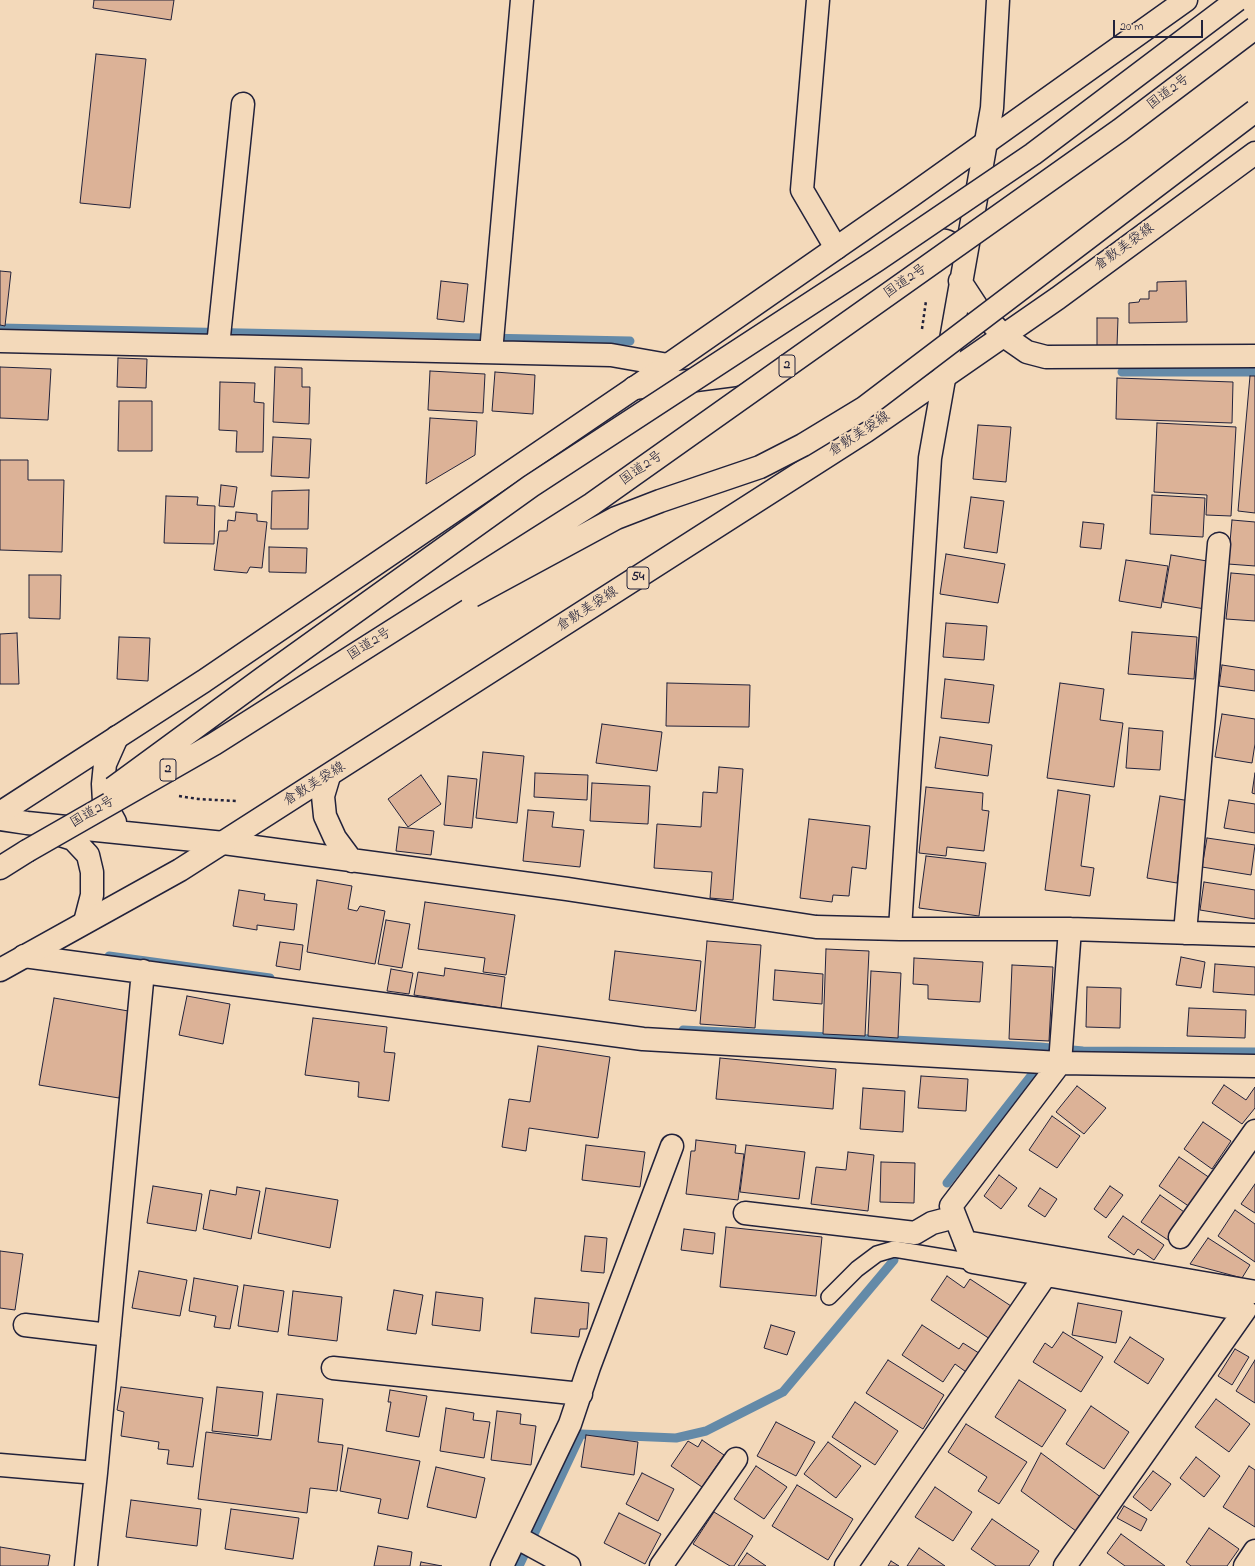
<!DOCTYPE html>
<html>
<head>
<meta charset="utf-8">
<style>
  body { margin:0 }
  #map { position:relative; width:1255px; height:1566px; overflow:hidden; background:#f3d9ba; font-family:"Indie Flower",sans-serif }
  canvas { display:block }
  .scale { position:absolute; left:1113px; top:20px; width:90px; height:18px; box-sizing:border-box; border:2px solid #22223b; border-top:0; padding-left:5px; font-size:12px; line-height:14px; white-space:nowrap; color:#22223b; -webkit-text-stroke:3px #f3d9ba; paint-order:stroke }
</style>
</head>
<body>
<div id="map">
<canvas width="1255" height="1566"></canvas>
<div class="scale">20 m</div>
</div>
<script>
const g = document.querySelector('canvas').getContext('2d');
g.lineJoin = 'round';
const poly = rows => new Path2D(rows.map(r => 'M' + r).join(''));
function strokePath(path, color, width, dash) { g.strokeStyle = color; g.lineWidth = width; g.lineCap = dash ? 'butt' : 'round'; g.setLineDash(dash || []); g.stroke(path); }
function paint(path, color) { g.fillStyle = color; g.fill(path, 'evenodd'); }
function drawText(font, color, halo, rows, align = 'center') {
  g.font = font + ' "Indie Flower","Klee One",sans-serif'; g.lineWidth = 4; g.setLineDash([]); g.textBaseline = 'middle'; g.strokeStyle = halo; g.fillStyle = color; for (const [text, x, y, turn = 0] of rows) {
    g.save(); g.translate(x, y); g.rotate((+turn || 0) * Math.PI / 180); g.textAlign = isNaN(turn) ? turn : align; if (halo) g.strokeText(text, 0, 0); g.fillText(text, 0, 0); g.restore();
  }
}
strokePath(poly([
  [0,328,630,341],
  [1122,372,1255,372],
  [109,956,270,978],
  [683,1030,1040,1047,1083,1051,1255,1052],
  [947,1183,1034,1072],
  [519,1566,581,1434,676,1438,706,1431,783,1392,894,1260]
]), '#648aa8', 9);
const building = poly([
  [94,0,174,0,171,20,93,8,94,0],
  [96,54,146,59,130,208,80,203,96,54],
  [0,271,11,272,5,326,0,325,0,271],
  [441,281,468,284,464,322,437,319,441,281],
  [1186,281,1187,322,1129,323,1129,303,1139,302,1140,299,1149,299,1149,291,1157,291,1157,282,1186,281],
  [1097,318,1118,318,1117,346,1097,346,1097,318],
  [118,358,147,359,146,388,117,387,118,358],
  [0,367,51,369,48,420,0,418,0,367],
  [275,367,302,368,302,387,310,387,309,424,273,422,275,367],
  [430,371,485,374,483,413,428,410,430,371],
  [495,372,535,375,533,414,492,411,495,372],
  [1250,376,1255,376,1255,513,1238,511,1250,376],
  [1117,378,1233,382,1232,423,1116,419,1117,378],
  [220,382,255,383,254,402,264,403,263,452,236,452,237,431,219,430,220,382],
  [119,401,152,401,152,451,118,451,119,401],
  [430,418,477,421,475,455,426,484,430,418],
  [1157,423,1236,427,1231,516,1206,515,1207,495,1154,492,1157,423],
  [978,425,1011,427,1006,482,973,479,978,425],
  [273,437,311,439,309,478,271,476,273,437],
  [0,460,28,460,28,480,64,480,62,552,0,550,0,460],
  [221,485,237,487,234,507,219,506,221,485],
  [309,490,308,529,271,529,272,491,309,490],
  [1152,495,1205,498,1203,537,1150,534,1152,495],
  [166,496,198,497,197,505,215,506,214,544,164,543,166,496],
  [971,497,1004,501,997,553,964,548,971,497],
  [236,512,257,514,257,521,267,522,262,568,250,567,247,573,214,570,219,531,227,531,228,520,235,521,236,512],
  [1232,520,1255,522,1255,566,1228,564,1232,520],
  [1083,522,1104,524,1101,549,1080,547,1083,522],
  [269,547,307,548,306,573,269,572,269,547],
  [946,554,1005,564,998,603,940,594,946,554],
  [1171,555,1213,562,1205,609,1163,602,1171,555],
  [1126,560,1168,566,1161,608,1119,601,1126,560],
  [1231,573,1255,575,1255,621,1226,619,1231,573],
  [29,575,61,575,60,619,29,618,29,575],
  [946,623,987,626,984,660,943,657,946,623],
  [1132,632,1197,637,1194,679,1128,674,1132,632],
  [17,633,19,684,0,684,0,634,17,633],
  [119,637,150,638,148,681,117,679,119,637],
  [1222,665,1255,670,1255,691,1219,686,1222,665],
  [945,679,994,685,989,723,941,718,945,679],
  [667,683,750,685,749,727,666,726,667,683],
  [1060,683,1104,689,1100,720,1123,723,1114,787,1047,778,1060,683],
  [1222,714,1255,719,1255,744,1252,763,1215,757,1222,714],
  [602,724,662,732,657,771,596,763,602,724],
  [1129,728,1163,731,1160,770,1126,768,1129,728],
  [940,737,992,745,988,776,935,768,940,737],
  [483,752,524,756,517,823,476,818,483,752],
  [719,767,743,769,733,900,710,898,712,872,654,868,657,824,701,827,703,792,717,793,719,767],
  [535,773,588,775,587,800,534,797,535,773],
  [1255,773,1255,794,1252,793,1255,773],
  [421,775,441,804,408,827,388,799,421,775],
  [448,776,477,779,472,828,444,825,448,776],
  [592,783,650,786,648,824,590,821,592,783],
  [926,787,983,793,982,810,989,811,984,851,947,847,946,856,919,853,926,787],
  [1058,790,1090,795,1081,866,1094,868,1090,896,1045,890,1058,790],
  [1160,796,1190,801,1177,883,1147,878,1160,796],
  [1229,800,1255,804,1255,833,1224,828,1229,800],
  [528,810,554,812,552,827,584,830,580,867,523,861,528,810],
  [809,819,870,826,866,869,852,867,849,896,833,895,832,902,800,898,809,819],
  [399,827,434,831,431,855,396,851,399,827],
  [1207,838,1255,845,1251,875,1202,867,1207,838],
  [926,856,986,863,979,916,919,908,926,856],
  [317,880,352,886,348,909,357,911,360,906,385,911,375,964,307,952,317,880],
  [1204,882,1255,890,1255,919,1200,910,1204,882],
  [239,890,265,894,264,900,297,904,294,930,257,925,257,930,233,926,239,890],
  [425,902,515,915,506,975,483,972,485,958,418,949,425,902],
  [386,920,410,924,402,968,378,964,386,920],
  [707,941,761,945,755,1028,700,1024,707,941],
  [280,942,303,945,300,970,276,966,280,942],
  [826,949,869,951,865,1036,823,1034,826,949],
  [615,951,701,961,696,1011,609,1000,615,951],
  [1181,957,1205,962,1201,988,1176,985,1181,957],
  [914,958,983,962,980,1002,928,999,928,985,913,984,914,958],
  [1215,964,1255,967,1255,995,1213,992,1215,964],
  [1012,965,1053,967,1049,1041,1009,1039,1012,965],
  [445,968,505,977,501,1008,414,995,418,972,444,976,445,968],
  [391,969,413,973,409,994,387,991,391,969],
  [775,970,823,974,822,1004,773,1000,775,970],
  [871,971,901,973,898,1038,868,1036,871,971],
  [1087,987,1121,988,1120,1028,1086,1027,1087,987],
  [187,996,230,1004,223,1044,179,1035,187,996],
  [54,998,134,1012,119,1098,39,1085,54,998],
  [1189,1008,1246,1010,1245,1038,1187,1036,1189,1008],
  [313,1018,387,1027,384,1052,395,1053,389,1101,358,1097,359,1082,305,1075,313,1018],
  [538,1046,610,1057,598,1138,529,1128,526,1151,502,1147,509,1099,530,1102,538,1046],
  [720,1058,836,1069,833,1109,716,1099,720,1058],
  [921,1076,968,1079,966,1111,918,1108,921,1076],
  [1224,1085,1246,1100,1255,1087,1255,1108,1242,1124,1212,1103,1224,1085],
  [1077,1086,1106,1108,1084,1134,1056,1112,1077,1086],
  [863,1088,905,1091,903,1132,860,1129,863,1088],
  [1052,1116,1080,1136,1057,1168,1029,1150,1052,1116],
  [1203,1122,1231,1141,1212,1169,1184,1149,1203,1122],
  [696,1140,736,1145,735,1153,744,1154,738,1200,686,1194,691,1151,695,1151,696,1140],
  [586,1145,645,1152,640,1187,582,1180,586,1145],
  [746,1145,805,1152,799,1199,740,1192,746,1145],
  [848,1152,874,1155,868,1211,811,1204,816,1167,846,1170,848,1152],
  [1179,1157,1210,1178,1190,1207,1159,1186,1179,1157],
  [881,1162,915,1163,914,1203,880,1202,881,1162],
  [999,1175,1017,1188,1001,1209,984,1196,999,1175],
  [1255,1184,1255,1213,1241,1204,1255,1184],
  [153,1186,202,1194,196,1231,147,1223,153,1186],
  [1110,1186,1123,1195,1106,1218,1094,1209,1110,1186],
  [237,1187,260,1191,251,1239,203,1229,210,1190,236,1195,237,1187],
  [266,1188,338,1200,330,1248,258,1233,266,1188],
  [1040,1188,1057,1199,1045,1217,1028,1206,1040,1188],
  [1160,1195,1187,1214,1168,1240,1141,1222,1160,1195],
  [1235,1210,1255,1224,1255,1262,1218,1236,1235,1210],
  [1123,1216,1164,1245,1154,1260,1138,1249,1134,1255,1108,1237,1123,1216],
  [726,1227,822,1237,816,1296,720,1287,726,1227],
  [684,1229,715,1233,713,1254,681,1250,684,1229],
  [585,1236,607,1238,604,1273,581,1271,585,1236],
  [1208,1238,1250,1265,1242,1278,1190,1264,1208,1238],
  [0,1251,23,1254,15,1310,0,1308,0,1251],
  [139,1271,187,1280,180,1316,132,1308,139,1271],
  [947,1276,964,1288,970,1279,1011,1306,990,1339,931,1300,947,1276],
  [194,1278,238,1286,230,1329,214,1327,216,1316,189,1311,194,1278],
  [244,1285,284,1291,278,1332,238,1326,244,1285],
  [394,1290,423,1295,416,1334,387,1330,394,1290],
  [293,1291,342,1297,337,1341,288,1335,293,1291],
  [436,1292,483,1298,480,1331,432,1325,436,1292],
  [535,1298,589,1303,587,1329,580,1329,579,1337,531,1333,535,1298],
  [1078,1303,1122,1311,1116,1343,1072,1335,1078,1303],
  [771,1325,795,1332,787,1355,764,1348,771,1325],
  [922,1325,959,1349,963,1343,982,1355,969,1374,955,1364,943,1382,902,1355,922,1325],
  [1063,1332,1103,1357,1081,1392,1033,1362,1045,1343,1052,1348,1063,1332],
  [1130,1337,1164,1359,1148,1384,1114,1362,1130,1337],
  [1235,1349,1249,1357,1232,1385,1218,1376,1235,1349],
  [888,1360,944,1395,923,1429,866,1393,888,1360],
  [1255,1360,1255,1403,1236,1391,1255,1360],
  [1019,1380,1066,1410,1042,1447,995,1417,1019,1380],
  [121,1387,203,1398,193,1467,167,1464,169,1450,158,1449,159,1442,121,1436,124,1412,117,1410,121,1387],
  [217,1387,263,1392,258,1436,212,1431,217,1387],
  [390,1390,427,1396,419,1437,386,1431,391,1402,388,1402,390,1390],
  [277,1394,323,1399,318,1442,343,1445,337,1491,310,1488,307,1513,198,1499,206,1432,271,1440,277,1394],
  [1216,1399,1250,1424,1229,1452,1195,1427,1216,1399],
  [855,1402,898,1431,875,1465,832,1437,855,1402],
  [1091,1406,1129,1432,1104,1469,1066,1444,1091,1406],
  [446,1408,474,1413,473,1420,490,1422,484,1458,440,1451,446,1408],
  [497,1411,521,1414,520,1424,536,1426,531,1465,491,1460,497,1411],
  [776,1422,815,1442,796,1476,757,1456,776,1422],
  [966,1424,1027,1462,999,1504,978,1491,987,1477,948,1452,966,1424],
  [586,1435,638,1442,634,1475,581,1467,586,1435],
  [702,1440,724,1455,702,1487,671,1466,688,1441,698,1447,702,1440],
  [828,1442,861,1466,836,1498,804,1474,828,1442],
  [348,1448,420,1461,408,1519,378,1513,381,1499,340,1491,348,1448],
  [1041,1453,1102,1498,1076,1531,1021,1491,1041,1453],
  [1196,1457,1220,1476,1204,1497,1180,1478,1196,1457],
  [756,1466,787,1487,764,1519,734,1499,756,1466],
  [1249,1466,1255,1470,1255,1527,1223,1507,1249,1466],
  [436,1467,485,1478,476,1518,427,1507,436,1467],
  [1153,1471,1171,1484,1151,1511,1133,1497,1153,1471],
  [642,1473,674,1489,658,1521,626,1504,642,1473],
  [797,1485,853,1519,828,1560,772,1526,797,1485],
  [935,1487,972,1512,953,1541,915,1517,935,1487],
  [131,1500,201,1509,197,1546,126,1537,131,1500],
  [1124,1506,1147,1519,1141,1531,1117,1518,1124,1506],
  [231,1509,299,1518,293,1559,225,1549,231,1509],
  [714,1512,753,1536,734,1566,730,1566,693,1544,714,1512],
  [619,1513,661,1534,645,1564,604,1543,619,1513],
  [992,1519,1039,1551,1029,1566,996,1566,971,1549,992,1519],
  [1209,1528,1239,1549,1227,1566,1191,1566,1186,1562,1209,1528],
  [1121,1534,1165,1566,1125,1566,1107,1553,1121,1534],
  [378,1546,412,1552,410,1566,374,1566,378,1546],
  [0,1547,50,1555,48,1566,0,1566,0,1547],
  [919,1548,945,1566,907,1566,919,1548],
  [747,1553,766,1566,738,1566,747,1553],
  [891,1561,899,1566,888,1566,891,1561],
  [421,1562,442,1566,420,1566,421,1562]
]);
paint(building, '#dcb297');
strokePath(building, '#22223b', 1);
const lane = poly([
  [829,1297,857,1269,877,1254,894,1249,973,1262]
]);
const street = poly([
  [818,0,802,190,836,248],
  [960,281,979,310,1004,336,1027,352,1046,357,1255,356],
  [0,341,611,355,668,365],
  [218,346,243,104],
  [491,352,522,0],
  [634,388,734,375,935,239,946,241,952,244,965,256],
  [329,776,323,796,325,816,335,838,352,861],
  [0,819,27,823,224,843,567,889,816,927,900,929,1070,929,1255,935],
  [115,822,104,802,103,784,105,764,117,737],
  [51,832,73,839,88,855,92,872,92,895,85,922],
  [900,929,930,458,992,108,998,0],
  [1185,933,1219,544],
  [24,956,643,1039,1060,1063,1255,1066],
  [745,1213,915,1233,932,1223,955,1217],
  [1180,1237,1255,1131],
  [965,1242,1255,1292],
  [25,1325,109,1335],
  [333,1368,581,1394],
  [0,1465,96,1473],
  [516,1537,569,1566],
  [86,1566,96,1473,143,971],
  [502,1566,570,1424,589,1367,672,1146],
  [661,1566,736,1459],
  [846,1566,1045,1276],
  [1065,1566,1245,1310,973,1262,951,1206,1060,1063,1070,929],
  [1245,1566,1255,1551]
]);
const primary = poly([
  [0,813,204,681,668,365,911,196,1186,0],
  [0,970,180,870,866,431,1058,298,1255,153]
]);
const highway = poly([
  [0,868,27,851]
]);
strokePath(lane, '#22223b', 18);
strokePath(street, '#22223b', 25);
strokePath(primary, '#22223b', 25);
strokePath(highway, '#22223b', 25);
strokePath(poly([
  [922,329,926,301],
  [179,796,198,799,236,801]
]), '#22223b', 2.5, [3, 3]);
strokePath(lane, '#f3d9ba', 15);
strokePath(street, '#f3d9ba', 22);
strokePath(primary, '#f3d9ba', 22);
strokePath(highway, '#f3d9ba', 22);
const highwayBridge = poly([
  [472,596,616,518,660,501,760,467,803,445,864,408,1255,111],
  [113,788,263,678,531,486,877,260,1033,154,1237,0],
  [27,851,214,744,592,504,1120,130,1255,28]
]);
strokePath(highwayBridge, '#22223b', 25, []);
strokePath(highwayBridge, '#f3d9ba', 22);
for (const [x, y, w] of [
  [787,366,16],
  [638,578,22],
  [168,770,16]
]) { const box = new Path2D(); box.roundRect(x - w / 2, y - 11, w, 22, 3); g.fillStyle = '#f3d9ba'; g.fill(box); strokePath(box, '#22223b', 1); }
drawText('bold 13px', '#22223b', null, [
  ["2",787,366],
  ["54",638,578],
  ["2",168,770]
]);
drawText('14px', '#22223b', '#f3d9ba', [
  ["国道2号",1169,93,-37],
  ["倉敷美袋線",1125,248,-36],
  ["国道2号",906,282,-35],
  ["倉敷美袋線",860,435,-33],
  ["国道2号",642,469,-35],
  ["倉敷美袋線",588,610,-33],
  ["国道2号",370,645,-32],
  ["倉敷美袋線",315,785,-32],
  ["国道2号",93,813,-30]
]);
</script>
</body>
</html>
